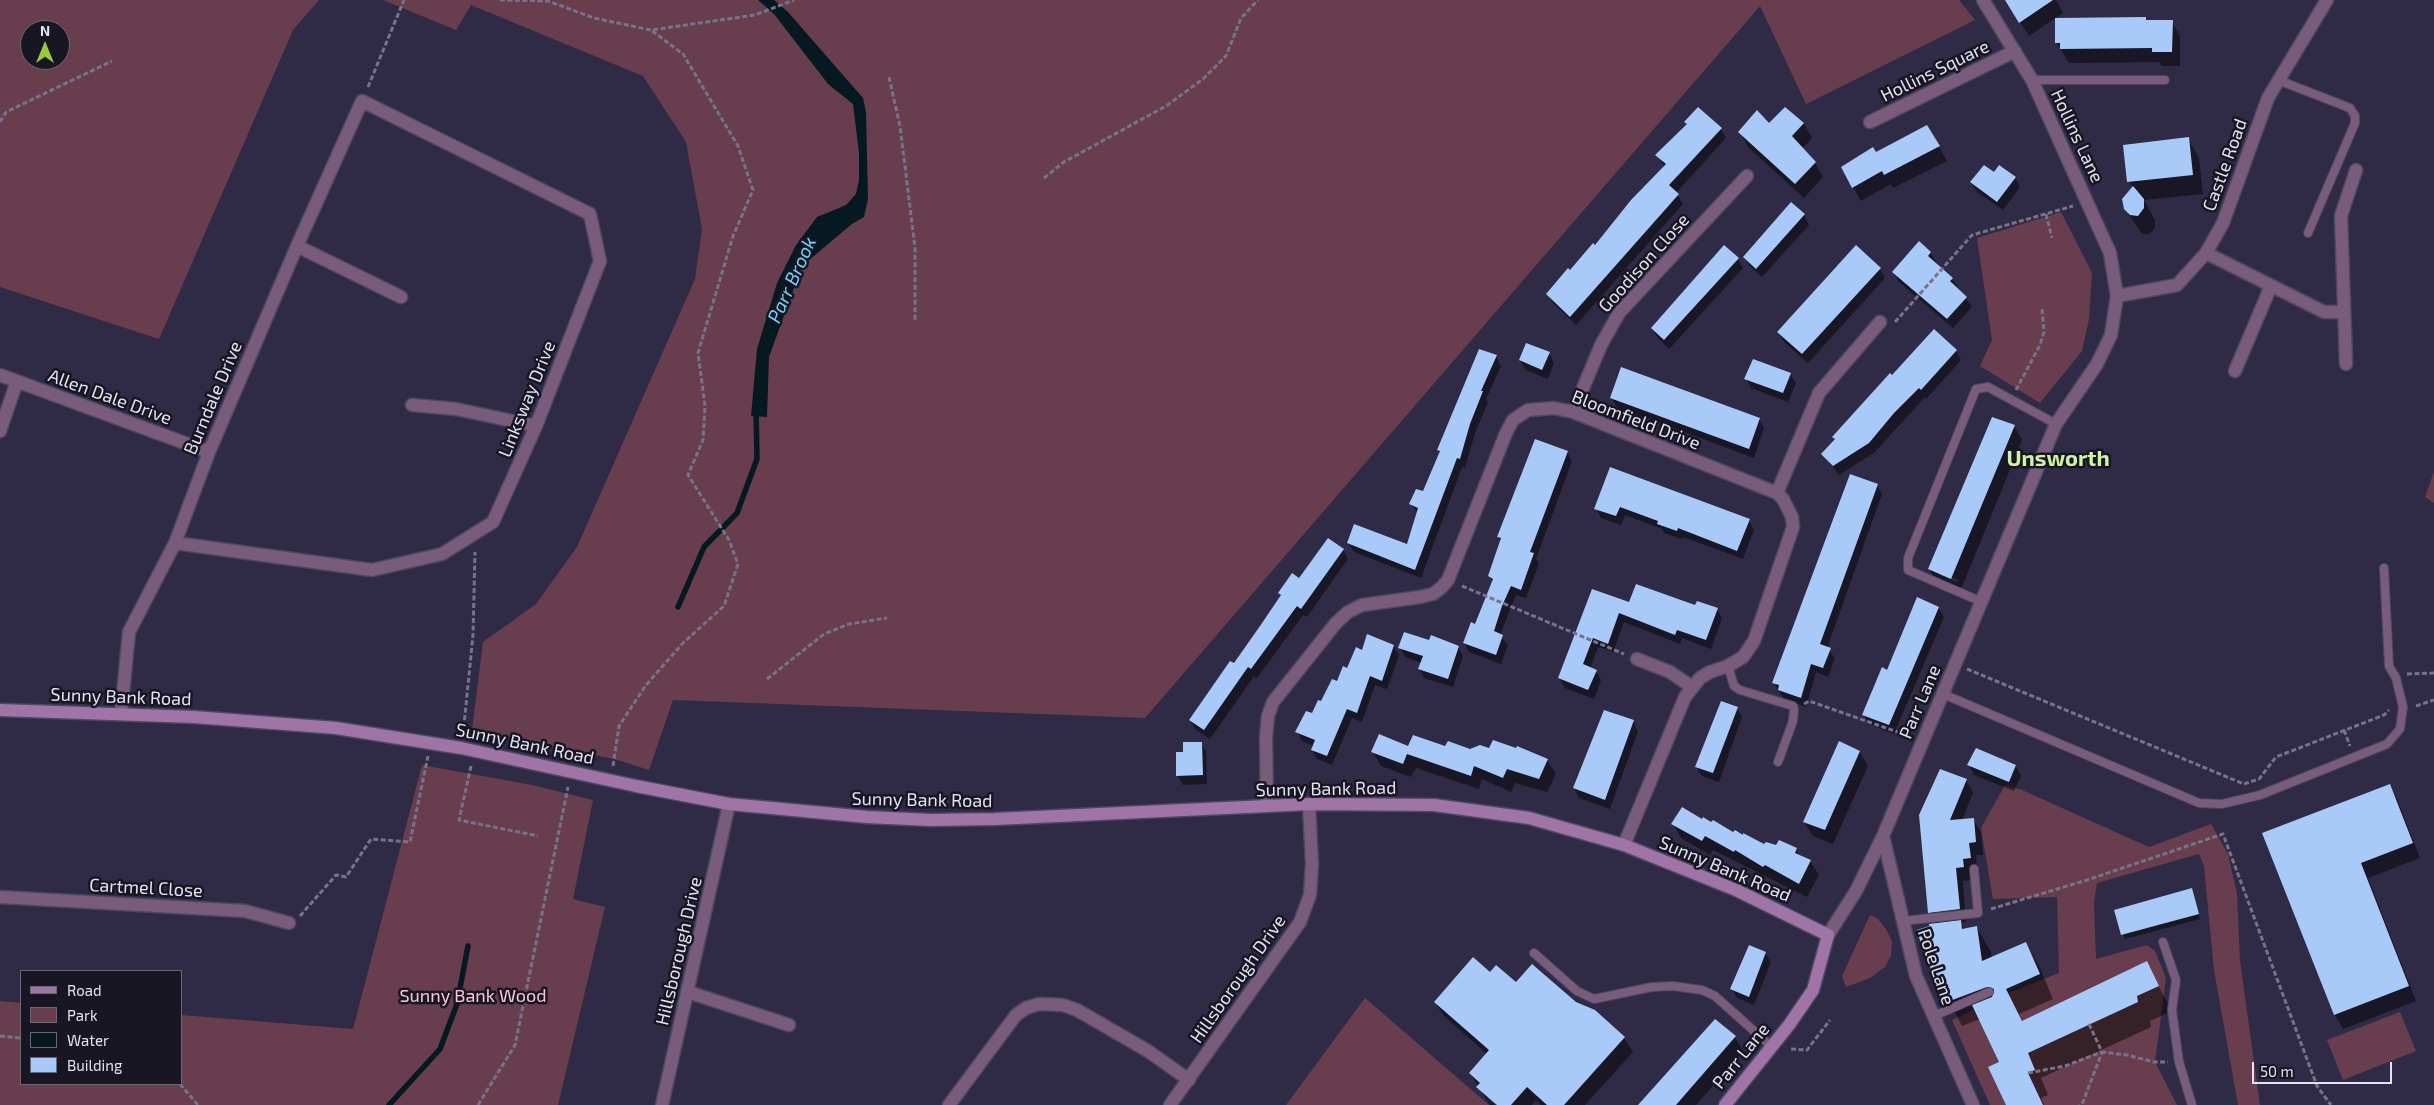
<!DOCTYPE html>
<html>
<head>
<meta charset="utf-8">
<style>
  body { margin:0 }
  #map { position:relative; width:2434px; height:1105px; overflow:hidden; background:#2f2b46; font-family:"Exo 2",sans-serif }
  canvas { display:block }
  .legend { position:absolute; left:20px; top:970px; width:162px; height:115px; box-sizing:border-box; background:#171622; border:1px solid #696876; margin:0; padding:6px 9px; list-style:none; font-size:15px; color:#e3e2f3 }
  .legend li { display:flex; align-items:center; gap:10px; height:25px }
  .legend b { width:25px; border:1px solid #696876 }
  .north { position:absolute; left:20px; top:20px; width:50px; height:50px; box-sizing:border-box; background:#171622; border:1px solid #696876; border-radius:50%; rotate:0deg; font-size:14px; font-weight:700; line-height:20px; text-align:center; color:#e3e2f3 }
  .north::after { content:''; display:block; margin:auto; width:18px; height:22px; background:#98cb37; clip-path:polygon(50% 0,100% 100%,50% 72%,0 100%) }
  .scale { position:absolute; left:2252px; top:1062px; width:140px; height:22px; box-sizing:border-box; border:2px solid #e3e2f3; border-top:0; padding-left:6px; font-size:15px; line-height:18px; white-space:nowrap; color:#e3e2f3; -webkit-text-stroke:4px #171622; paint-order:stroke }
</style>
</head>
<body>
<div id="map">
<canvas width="2434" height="1105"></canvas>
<ul class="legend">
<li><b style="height:6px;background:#a174a7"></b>Road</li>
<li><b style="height:14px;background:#683e4e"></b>Park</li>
<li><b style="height:14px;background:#061921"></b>Water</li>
<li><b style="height:14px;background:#a9caf8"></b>Building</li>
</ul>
<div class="north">N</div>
<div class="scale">50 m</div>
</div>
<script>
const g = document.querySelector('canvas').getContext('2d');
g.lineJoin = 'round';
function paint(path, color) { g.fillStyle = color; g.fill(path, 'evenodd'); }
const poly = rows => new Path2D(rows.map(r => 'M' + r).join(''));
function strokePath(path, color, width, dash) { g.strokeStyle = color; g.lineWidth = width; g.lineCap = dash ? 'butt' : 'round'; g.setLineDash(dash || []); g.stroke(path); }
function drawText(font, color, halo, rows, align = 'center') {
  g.font = font + ' "Exo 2",sans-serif'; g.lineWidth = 5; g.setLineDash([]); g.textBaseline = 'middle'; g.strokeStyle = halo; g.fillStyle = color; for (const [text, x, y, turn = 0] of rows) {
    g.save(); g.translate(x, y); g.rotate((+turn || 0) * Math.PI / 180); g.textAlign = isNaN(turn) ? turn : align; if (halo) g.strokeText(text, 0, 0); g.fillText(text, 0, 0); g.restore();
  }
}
paint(poly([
  [0,0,319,0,293,30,159,339,0,287],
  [30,30,60,30,60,60,30,60],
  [383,0,1959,0,1975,20,1806,104,1760,6,1145,718,673,700,649,770,614,759,472,730,483,642,536,604,577,547,695,279,702,229,686,142,643,76,471,5,456,30],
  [2061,212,2092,273,2089,319,2082,351,2040,403,1980,366,1992,340,1977,238],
  [2434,472,2434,503,2425,497],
  [422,765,532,785,593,800,573,899,605,907,558,1105,0,1105,0,1001,21,1003,21,1084,181,1084,181,1015,353,1029],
  [2005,785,2022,790,2149,847,2211,824,2228,854,2237,894,2240,961,2260,1105,2238,1105,2214,970,2204,866,2199,854,2097,883,2094,902,2096,959,2147,945,2155,951,2166,978,2155,1062,2177,1105,1990,1105,1952,1020,2011,992,2059,973,2057,897,1993,899,1981,828],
  [1870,915,1878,919,1886,929,1892,942,1891,956,1885,967,1870,978,1846,987,1842,976],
  [1365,998,1489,1105,1286,1105],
  [2400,1012,2416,1051,2343,1080,2327,1040]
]), '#683e4e');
paint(poly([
  [758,0,774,0,788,12,863,98,866,112,868,199,864,217,852,224,802,266,769,357,767,417,751,416,757,349,777,283,796,245,817,217,846,205,856,194,859,180,859,153,853,104,828,84,774,14]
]), '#061921');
paint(poly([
  [2006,0,2056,0,2063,13,2029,36],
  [2146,18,2148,22,2172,22,2180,36,2180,66,2161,66,2160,62,2069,63,2056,42],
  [1785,108,1804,124,1812,138,1802,149,1815,163,1823,177,1804,198,1748,147,1740,132,1769,125],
  [1686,122,1721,129,1726,138,1676,193,1683,204,1576,325,1553,303,1548,294,1595,246,1665,167,1657,155,1687,125],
  [1927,126,1947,161,1893,188,1891,184,1861,201,1853,187,1875,154],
  [2188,139,2199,158,2203,194,2144,200,2155,220,2155,228,2149,234,2142,234,2125,209,2133,188,2129,181],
  [1994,174,2015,177,2020,187,2003,210,1977,192,1971,182],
  [1804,215,1809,225,1762,277,1750,266,1744,257],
  [1930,252,1936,262,1934,263,1952,279,1972,307,1953,328,1899,282,1894,272],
  [1738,259,1743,268,1669,349,1658,338,1652,329],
  [1880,269,1885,278,1808,363,1784,342,1778,332],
  [1956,351,1961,360,1927,398,1925,397,1874,453,1839,475,1823,454,1892,377],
  [1549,353,1554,363,1548,379,1526,370,1520,360],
  [1496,356,1501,366,1486,399,1488,402,1475,433,1465,468,1462,467,1421,578,1354,552,1348,543,1407,545,1418,514,1411,504,1424,493,1440,453,1438,450],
  [1790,374,1796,383,1788,402,1751,388,1746,378],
  [1611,398,1759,419,1764,428,1754,458,1617,407],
  [2014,426,2022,440,1960,592,1938,583,1929,569],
  [1940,572,1958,580,1957,582,1940,575],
  [1567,452,1572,461,1536,559,1539,563,1526,598,1516,595,1500,635,1508,645,1501,664,1469,652,1464,643,1476,626,1493,583,1489,576,1501,541,1498,537],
  [1610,469,1749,520,1754,530,1743,559,1683,537,1682,539,1664,533,1662,529,1625,515,1621,525,1601,518,1596,508],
  [1877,485,1882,494,1827,648,1835,658,1828,677,1816,672,1806,707,1784,699,1774,683],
  [1343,550,1348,559,1307,617,1303,615,1257,678,1254,676,1210,739,1195,729,1190,720,1234,665,1281,596,1279,593],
  [1593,590,1630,603,1717,609,1722,618,1711,649,1682,638,1680,644,1624,622,1613,652,1598,647,1590,669,1596,671,1601,680,1594,699,1565,688,1559,678],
  [1938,608,1944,617,1894,734,1869,724,1864,715,1888,671],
  [1430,642,1458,647,1463,656,1453,687,1424,678,1419,668,1422,663,1405,657,1400,647],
  [1394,646,1399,655,1387,689,1375,685,1362,722,1352,718,1332,765,1317,759,1312,750,1314,746,1302,741,1297,732,1362,652],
  [1737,708,1742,717,1719,782,1702,776,1696,767],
  [1633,721,1638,731,1610,809,1579,798,1574,788],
  [1201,743,1206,752,1207,784,1183,785,1178,776,1184,753],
  [1840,743,1860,752,1868,766,1833,844,1813,836,1804,822],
  [1409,748,1446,748,1547,760,1556,774,1547,792,1515,783,1511,792,1482,779,1479,789,1416,768,1411,777,1381,766,1373,752],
  [1976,750,2016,766,2021,776,2014,791,1974,775,1969,765],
  [1966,780,1973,793,1962,820,1973,819,1981,832,1983,855,1976,855,1977,871,1970,872,1971,880,1963,881,1966,922,1961,923,1965,930,1977,928,1991,952,1992,959,2026,944,2040,968,2053,999,2019,1014,2023,1022,2146,963,2172,1011,2150,1021,2151,1027,2041,1078,2048,1095,2041,1098,2044,1105,2007,1105,2001,1062,1980,1019,1962,1026,1927,960,1936,924,1929,912,1920,816],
  [2389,785,2397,799,2420,858,2368,878,2416,1001,2343,1029,2335,1015,2264,834],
  [1703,821,1765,846,1796,849,1800,857,1810,861,1819,875,1807,897,1713,850,1710,855,1681,838,1673,824],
  [2191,890,2200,919,2125,939,2116,911],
  [1765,953,1771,962,1754,1005,1737,998,1732,989],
  [1490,974,1594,1011,1624,1038,1633,1052,1585,1105,1541,1105,1536,1100,1532,1105,1499,1105,1487,1095,1487,1098,1495,1105,1490,1105,1470,1073,1487,1054,1444,1016,1435,1002],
  [1715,1021,1735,1037,1743,1051,1696,1105,1640,1105]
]), '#0007');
strokePath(poly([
  [678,607,704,547,737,513,757,459,756,409],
  [389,1105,440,1049,457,1004,468,946]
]), '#061921', 5.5);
paint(poly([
  [2005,0,2053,0,2019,23],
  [2146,17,2146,20,2173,20,2172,52,2152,52,2152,48,2060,49,2060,43,2055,43,2055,18],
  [1698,107,1722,128,1669,185,1679,194,1570,317,1546,294,1568,268,1570,270,1593,243,1595,245,1631,200,1666,164,1655,155,1687,124,1684,122],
  [1785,107,1804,123,1792,136,1816,162,1795,184,1738,132,1757,110,1769,123],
  [1927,125,1940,146,1884,175,1882,171,1852,188,1841,167,1873,147,1876,152],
  [2189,137,2193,175,2127,182,2123,145],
  [1984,165,1994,172,1999,165,2016,177,1997,202,1970,182],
  [2133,186,2144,199,2144,208,2138,216,2130,215,2124,209,2122,199],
  [1791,202,1805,214,1756,269,1743,257],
  [1919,241,1931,252,1928,256,1953,278,1950,281,1967,297,1947,319,1892,272],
  [1724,245,1739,258,1664,340,1651,328],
  [1856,245,1881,268,1802,354,1777,332],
  [1934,329,1957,350,1921,390,1919,388,1894,413,1869,443,1833,466,1821,454,1835,439,1832,437,1890,373,1892,375],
  [1526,343,1550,352,1542,370,1519,360],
  [1479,349,1497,355,1481,391,1483,391,1470,424,1460,459,1457,458,1415,570,1347,543,1354,524,1407,544,1418,508,1409,504,1416,489,1423,491,1440,451,1437,450],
  [1753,359,1791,373,1783,393,1744,379],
  [1621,367,1760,418,1749,449,1610,398],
  [1992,417,2015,425,1951,579,1928,569],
  [1535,439,1568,451,1530,552,1534,553,1521,590,1511,586,1502,606,1494,631,1503,635,1496,655,1463,643,1471,622,1475,624,1493,579,1488,576,1501,538,1497,537],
  [1610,467,1750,519,1737,551,1678,528,1677,531,1657,524,1658,521,1620,507,1616,516,1594,509],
  [1850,474,1878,484,1820,644,1831,648,1823,668,1811,664,1801,698,1778,690,1779,685,1772,683],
  [1328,538,1344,549,1301,609,1297,606,1251,669,1248,667,1204,730,1189,720,1230,661,1234,663,1260,626,1281,595,1278,593,1292,573,1299,578],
  [1636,584,1695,605,1697,601,1718,608,1706,640,1677,630,1675,635,1619,613,1608,644,1593,638,1583,664,1597,670,1588,690,1558,678,1592,589,1629,602],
  [1917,597,1939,607,1889,725,1862,715,1882,667,1887,670],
  [1404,632,1429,640,1431,635,1459,646,1448,679,1418,669,1423,656,1398,648],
  [1367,634,1394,645,1382,681,1370,676,1357,713,1347,709,1327,756,1311,750,1315,740,1295,732,1306,711,1312,713,1318,700,1321,701,1332,679,1337,681,1343,666,1347,668,1356,647,1362,650],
  [1721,701,1738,707,1713,773,1695,767],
  [1604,710,1634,720,1605,800,1573,788],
  [1379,734,1408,746,1413,735,1445,746,1448,741,1470,749,1480,745,1489,748,1493,740,1516,748,1517,746,1548,759,1539,779,1507,769,1503,778,1474,766,1471,776,1407,754,1403,764,1371,752],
  [1839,741,1860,751,1825,830,1803,822],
  [1183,742,1202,742,1203,775,1176,776,1176,752,1183,752],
  [1976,748,2016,765,2009,782,1967,765],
  [1940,769,1967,779,1950,820,1974,818,1976,842,1969,843,1971,858,1963,859,1964,867,1956,868,1960,909,1928,913,1919,815],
  [2390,784,2413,843,2361,863,2409,986,2334,1015,2262,833],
  [1682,807,1702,819,1703,817,1711,822,1713,820,1733,832,1735,830,1743,835,1743,833,1764,844,1766,842,1776,845,1779,840,1797,848,1795,853,1811,860,1799,884,1765,865,1763,867,1735,850,1734,852,1705,836,1702,841,1671,824],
  [2192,888,2199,914,2121,935,2114,910],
  [1961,920,1962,929,1977,926,1982,961,2026,942,2040,974,2006,989,2022,1021,2147,961,2159,986,2137,996,2138,1002,2028,1053,2035,1070,2028,1073,2043,1105,2006,1105,1988,1067,1999,1062,1972,1005,1992,997,1994,989,1987,987,1947,1002,1936,976,1933,976,1928,960,1926,961,1917,930,1929,926,1929,924],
  [1749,945,1766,952,1749,997,1730,989],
  [1473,957,1490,972,1496,965,1516,982,1532,964,1576,1002,1595,1010,1625,1037,1564,1105,1547,1105,1527,1087,1511,1105,1497,1105,1476,1087,1480,1083,1469,1073,1489,1050,1434,1002],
  [1715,1019,1736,1036,1676,1105,1638,1105]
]), '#a9caf8');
const lane = poly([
  [2032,80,2165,80],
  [2278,80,2350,108,2355,116,2355,123,2308,233],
  [1982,602,1908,570,1908,558,1976,389,1988,387,2056,424],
  [1728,666,1734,686,1740,690,1793,706,1794,709,1793,721,1778,762],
  [1943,694,2199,803,2222,804,2260,795,2387,744,2400,729,2403,707,2396,678,2389,666,2384,568],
  [1902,921,1978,913,1974,869],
  [2163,942,2176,980,2172,1010,2179,1062,2192,1105],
  [1534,953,1577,991,1594,999,1652,987,1673,986,1702,990,1715,996,1772,1047],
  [1934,1016,1989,992]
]);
const street = poly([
  [1870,122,2015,51],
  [297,246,401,297],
  [2206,253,2324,312,2343,312],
  [2117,296,2177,285,2206,253,2223,223,2268,98,2327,0],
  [2346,364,2341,216,2356,170],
  [2235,371,2271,286],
  [0,375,209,452],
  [412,405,456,409,536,426],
  [1573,412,1601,345,1619,313,1747,176],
  [0,431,17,381],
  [1777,493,1819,393,1880,322],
  [1637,659,1670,672,1692,687],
  [121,714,129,632,175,543,209,452,297,246,362,101,590,214,600,261,536,426,493,522,442,554,372,570,175,543],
  [1267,806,1266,737,1268,716,1273,702,1336,623,1348,612,1362,605,1420,597,1433,594,1441,588,1448,580,1506,433,1513,420,1528,410,1554,408,1573,412,1777,493,1783,499,1792,517,1793,527,1754,641,1743,657,1728,666,1710,672,1700,678,1685,697,1624,845],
  [1883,836,1916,976,1973,1105],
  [0,897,245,911,289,923],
  [1828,935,1856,891,1883,836,2056,424,2097,364,2111,335,2117,296,2110,253,2032,80,1983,0],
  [688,992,789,1025],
  [662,1105,729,804],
  [949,1105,1016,1015,1026,1008,1039,1004,1063,1005,1077,1010,1148,1051,1189,1080],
  [1170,1105,1300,922,1310,895,1312,864,1309,804]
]);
const secondary = poly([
  [0,710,194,717,336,728,461,748,636,786,729,804,867,817,931,820,995,819,1309,804,1434,805,1529,818,1624,845,1736,890,1828,935,1813,990,1789,1025,1725,1105]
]);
strokePath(lane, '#4c4862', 10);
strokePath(street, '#4c4862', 15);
strokePath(secondary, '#4c4862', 15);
strokePath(poly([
  [500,0,548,1,594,18,651,30,755,15,794,0],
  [889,77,900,126,915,248,915,321],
  [368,87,404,0],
  [0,122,6,112,112,61],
  [1044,178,1064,162,1166,106,1203,79,1226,56,1241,18,1258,0],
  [2046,214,2052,238],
  [1895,322,1972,235,2073,206],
  [2016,390,2040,345,2044,332,2042,309],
  [1462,586,1624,654],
  [1967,669,2244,784,2259,779,2276,757,2384,715,2389,710],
  [2407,674,2434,673],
  [767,679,824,634,849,624,887,618],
  [1804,704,1809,701,1909,736],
  [2416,706,2434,700],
  [2344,730,2350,746],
  [463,735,473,635,475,552],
  [471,766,459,820,538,836],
  [613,766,619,726,646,685,683,643,724,606,738,564,729,540,688,475,703,440,705,406,698,353,733,236,753,190,738,146,683,54,651,30],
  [1991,909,2087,880,2223,834,2317,1086,2331,1105],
  [300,916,336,875,346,877,371,839,410,842,428,756],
  [2089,1024,2102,1052,2127,1055,2154,1062,2168,1062],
  [0,1036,21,1038],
  [1791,1049,1807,1050,1830,1020],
  [2028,1073,2065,1066,2102,1052,2083,1102,2079,1105],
  [180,1084,198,1105],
  [478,1105,515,1045,568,787]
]), '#76738a', 3, [5, 2.5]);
strokePath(lane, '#795c7c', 8);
strokePath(street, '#795c7c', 12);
strokePath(secondary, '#a174a7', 12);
drawText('18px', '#e3e2f3', '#171622', [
  ["Hollins Square",1935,71,-26],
  ["Hollins Lane",2077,136,65],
  ["Castle Road",2225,165,-70],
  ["Goodison Close",1644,263,-48],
  ["Allen Dale Drive",110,397,20],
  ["Burndale Drive",213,398,-67],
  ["Linksway Drive",527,399,-68],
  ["Bloomfield Drive",1636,420,21],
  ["Sunny Bank Road",121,697,2],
  ["Parr Lane",1920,702,-67],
  ["Sunny Bank Road",525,744,12],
  ["Sunny Bank Road",1326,789,-1],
  ["Sunny Bank Road",922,800,1],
  ["Sunny Bank Road",1725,869,23],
  ["Cartmel Close",146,888,3],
  ["Hillsborough Drive",679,951,-77],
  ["Pole Lane",1936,967,71],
  ["Hillsborough Drive",1238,979,-55],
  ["Parr Lane",1741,1056,-51]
]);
drawText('18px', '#f9c6d8', '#171622', [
  ["Sunny Bank Wood",473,996]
]);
drawText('italic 19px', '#72d2f7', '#171622', [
  ["Parr Brook",792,280,-66]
]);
drawText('bold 22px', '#d1f0a8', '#171622', [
  ["Unsworth",2058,459]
]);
</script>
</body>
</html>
